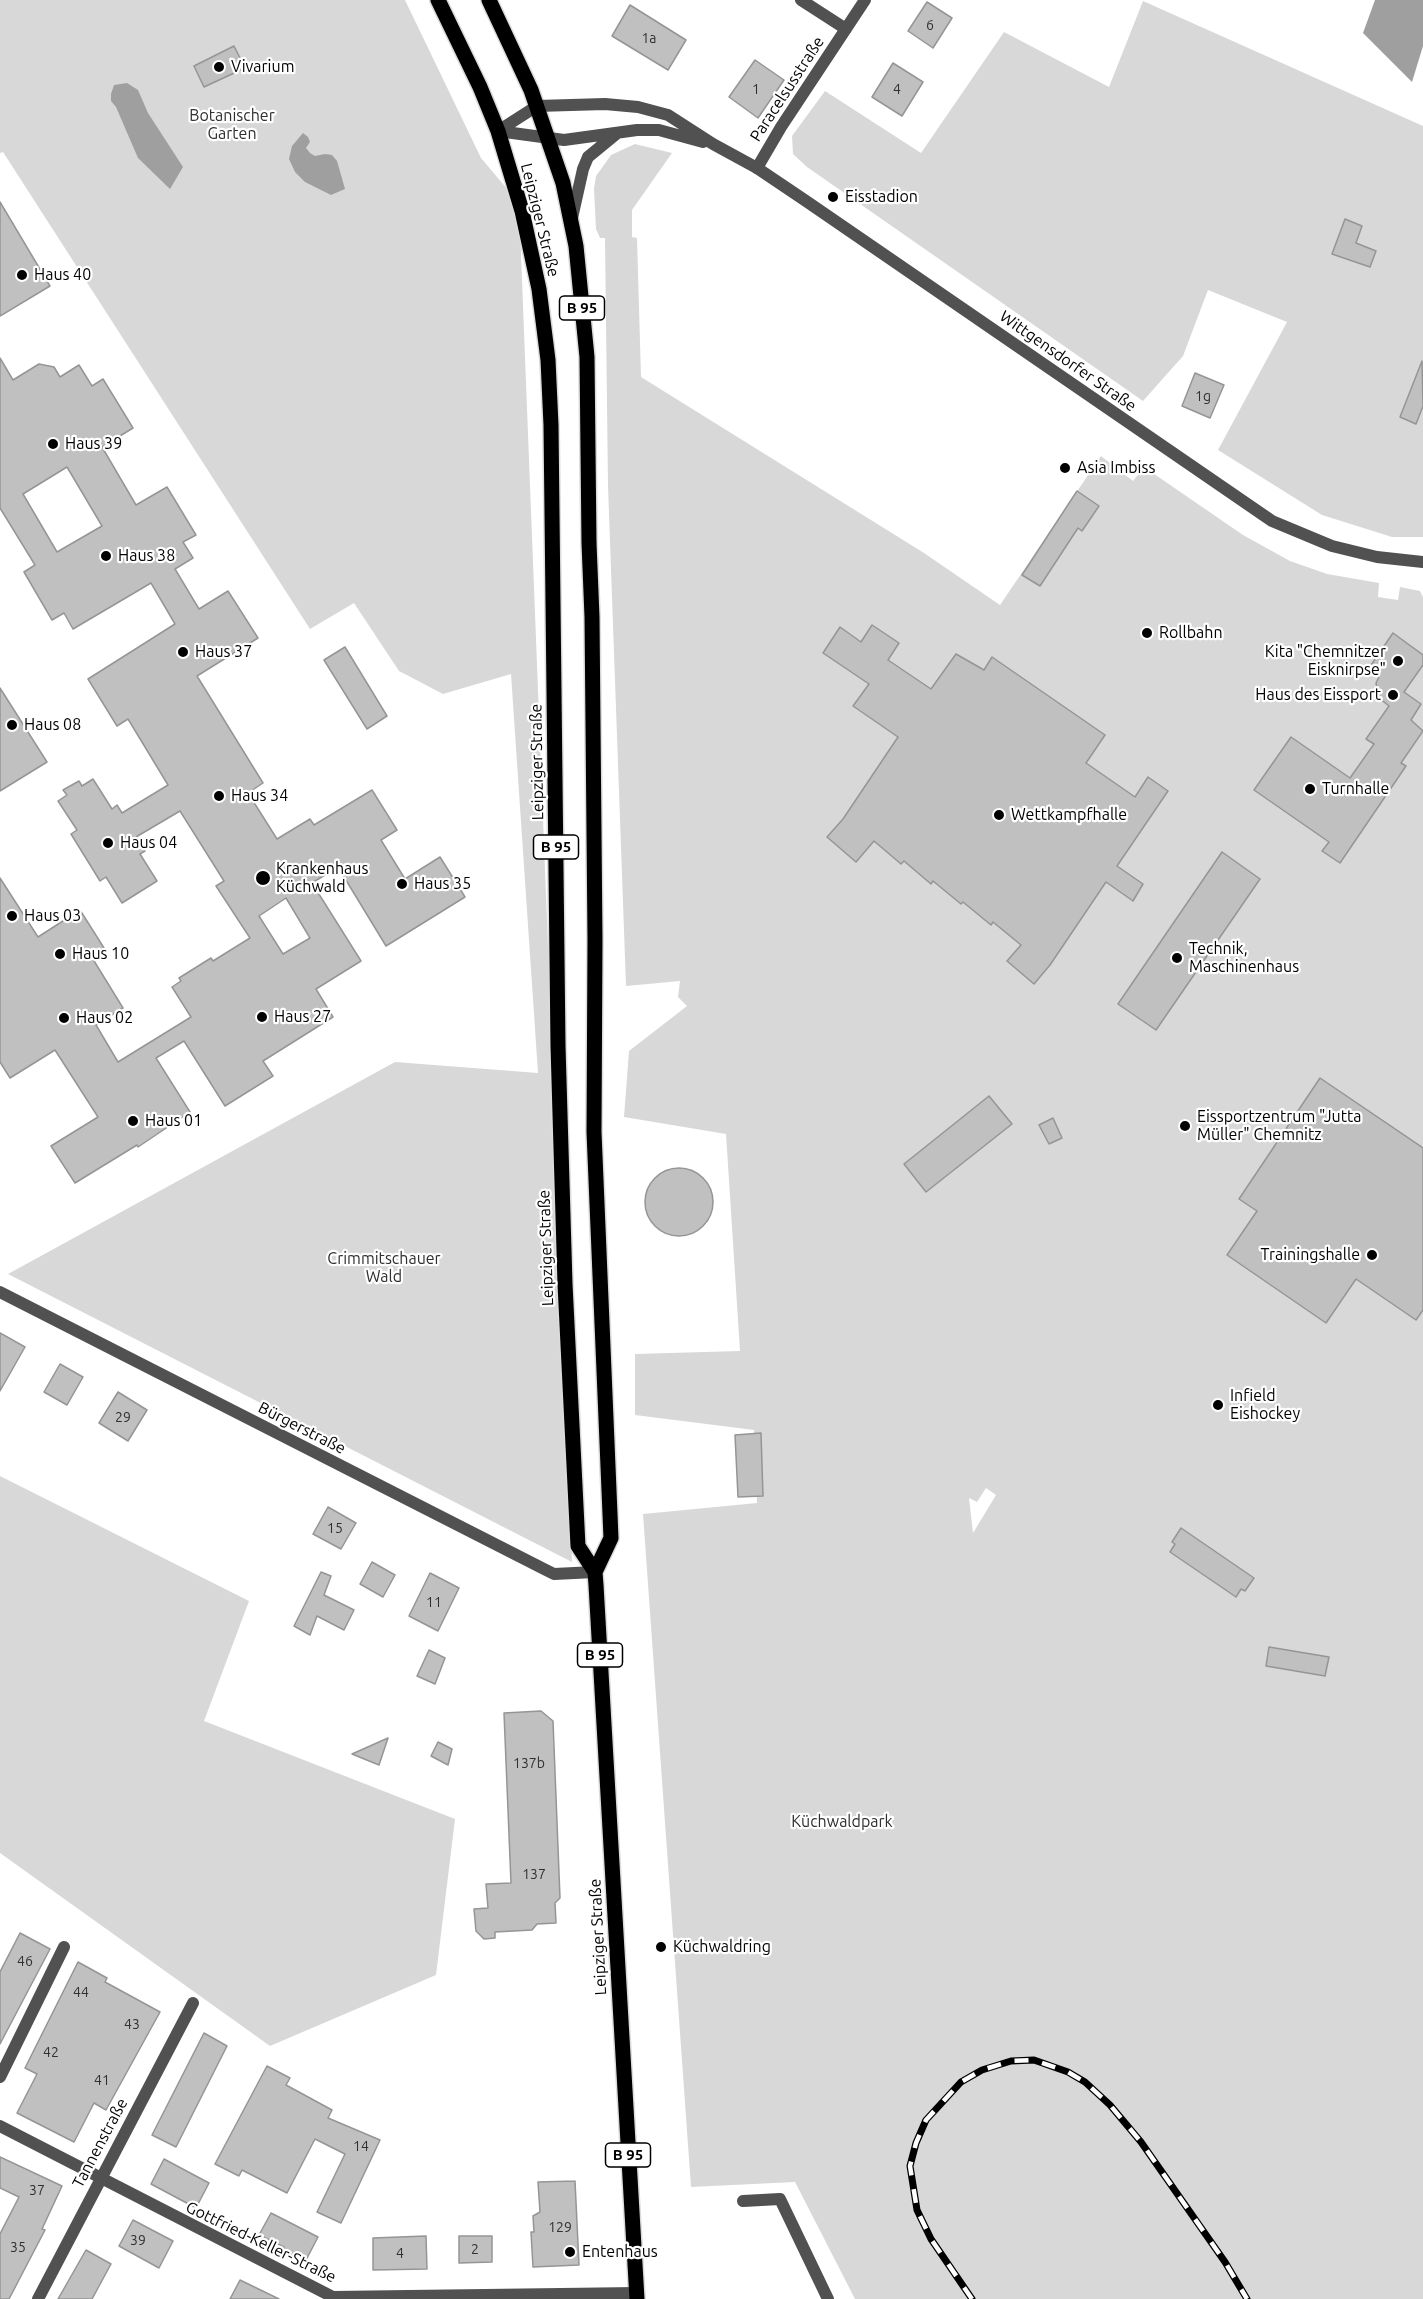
<!DOCTYPE html>
<html>
<head>
<meta charset="utf-8">
<style>
  body { margin:0 }
  canvas { display:block; background:#fff }
</style>
</head>
<body>
<canvas width="1423" height="2299"></canvas>
<script>
const g = document.querySelector('canvas').getContext('2d');
g.lineJoin = 'round';
function paint(path, color) { g.fillStyle = color; g.fill(path, 'evenodd'); }
const poly = rows => new Path2D(rows.map(r => 'M' + r).join(''));
function strokePath(path, color, width, dash) { g.strokeStyle = color; g.lineWidth = width; g.lineCap = dash ? 'butt' : 'round'; g.setLineDash(dash || []); g.stroke(path); }
function drawText(font, color, halo, rows, align = 'center') {
  g.font = font + ' Ubuntu,sans-serif'; g.lineWidth = 4.5; g.setLineDash([]); g.textBaseline = 'middle'; g.strokeStyle = halo; g.fillStyle = color; for (const [text, x, y, turn = 0] of rows) {
    g.save(); g.translate(x, y); g.rotate((+turn || 0) * Math.PI / 180); g.textAlign = isNaN(turn) ? turn : align; if (halo) g.strokeText(text, 0, 0); g.fillText(text, 0, 0); g.restore();
  }
}
paint(poly([
  [0,0,405,0,481,158,519,203,572,1562,8,1274,395,1062,538,1073,511,674,443,694,399,671,354,603,310,629,3,152,0,153],
  [1143,1,1423,126,1423,537,1392,537,1322,515,1218,450,1287,322,1208,290,1183,356,1143,401,807,167,793,154,792,136,825,91,921,153,1004,32,1109,87],
  [635,144,672,153,632,210,632,237,637,238,641,377,924,553,1000,605,1101,456,1133,481,1144,467,1243,535,1290,561,1327,574,1379,583,1378,597,1398,600,1400,587,1420,591,1423,597,1423,2299,855,2299,795,2182,691,2187,643,1514,757,1503,754,1430,635,1415,635,1354,740,1351,726,1134,624,1117,629,1051,687,1006,678,997,680,981,626,986,608,486,605,238,600,238,596,229,594,189,596,176,611,155],
  [986,1488,996,1495,973,1533,969,1498,977,1502],
  [0,1476,249,1601,204,1721,455,1819,436,1975,270,2046,0,1853]
]), '#d8d8d8');
paint(poly([
  [1375,0,1423,0,1423,46,1412,82,1363,33],
  [127,83,138,90,148,113,183,167,170,189,138,158,116,107,111,101,111,94,114,85],
  [303,133,308,137,310,142,306,148,310,153,315,156,325,154,332,155,337,161,345,189,331,195,305,182,295,172,289,159,292,146]
]), '#9f9f9f');
const building = poly([
  [927,2,952,18,933,48,908,31,927,2],
  [630,5,686,40,668,70,612,36,630,5],
  [234,46,245,68,204,87,194,66,234,46],
  [755,60,784,80,758,118,729,97,755,60],
  [893,63,923,82,902,116,872,97,893,63],
  [0,202,50,286,0,316,0,202],
  [1345,219,1362,226,1356,243,1376,251,1370,267,1332,254,1345,219],
  [0,358,13,380,39,364,54,367,60,377,79,365,92,386,103,379,133,428,102,447,136,505,167,487,196,535,183,542,193,558,175,569,199,609,228,591,258,638,197,676,263,783,248,793,277,839,310,819,314,825,372,790,397,830,381,840,405,879,440,857,465,897,386,946,338,867,312,883,361,961,316,989,333,1017,263,1061,273,1076,225,1106,184,1041,156,1058,190,1112,138,1147,137,1145,75,1183,51,1146,98,1117,55,1050,10,1078,0,1062,0,878,38,937,80,910,104,948,91,956,123,1008,96,1025,118,1062,191,1017,172,987,181,981,179,978,211,958,213,961,250,938,216,886,224,881,180,811,136,837,145,851,140,854,157,881,122,903,106,877,100,881,71,834,77,830,58,801,67,795,63,790,79,781,82,786,93,779,112,809,117,805,122,813,168,785,128,719,117,726,88,679,175,624,151,583,73,629,64,613,52,620,24,572,35,565,0,508,0,358],
  [67,467,102,526,57,552,23,494,67,467],
  [286,898,310,938,283,954,259,916,286,898],
  [1422,361,1423,406,1416,424,1400,417,1422,361],
  [1195,373,1224,385,1210,418,1182,406,1195,373],
  [1077,491,1099,506,1082,531,1078,528,1040,586,1022,575,1077,491],
  [872,625,899,643,888,660,931,689,956,654,984,670,992,657,1105,735,1086,763,1135,797,1148,777,1168,791,1117,866,1143,884,1133,901,1106,882,1050,965,1034,984,1007,961,1021,945,993,922,991,925,963,902,961,904,933,881,931,884,904,861,901,864,874,841,856,862,827,837,843,819,898,737,853,706,869,684,823,653,840,627,861,642,872,625],
  [1393,633,1423,655,1423,665,1404,692,1421,704,1411,720,1423,731,1401,763,1406,766,1340,863,1322,851,1329,842,1254,790,1291,737,1350,778,1374,744,1366,739,1389,706,1379,698,1376,683,1380,675,1369,668,1393,633],
  [345,647,387,716,367,729,324,660,345,647],
  [0,688,47,762,0,791,0,688],
  [1222,852,1260,879,1156,1030,1118,1004,1222,852],
  [1320,1078,1423,1148,1423,1310,1416,1320,1356,1279,1326,1323,1227,1255,1257,1211,1239,1199,1320,1078],
  [989,1096,1012,1124,926,1192,904,1164,989,1096],
  [1053,1118,1062,1138,1049,1144,1039,1125,1053,1118],
  '645 1202a34 34 0 1 1 68 0a34 34 0 1 1-68 0Z',
  [0,1333,25,1347,0,1391,0,1333],
  [60,1364,83,1377,67,1405,44,1392,60,1364],
  [118,1392,147,1410,128,1441,99,1423,118,1392],
  [761,1433,763,1496,738,1497,735,1435,761,1433],
  [328,1507,356,1523,341,1549,313,1534,328,1507],
  [1181,1528,1254,1578,1245,1591,1241,1589,1236,1597,1170,1552,1175,1544,1172,1542,1181,1528],
  [372,1562,395,1575,383,1597,360,1584,372,1562],
  [321,1572,331,1576,324,1595,354,1610,344,1630,317,1616,310,1635,294,1626,321,1572],
  [430,1573,459,1588,438,1631,409,1616,430,1573],
  [1269,1647,1329,1657,1325,1676,1266,1666,1269,1647],
  [429,1650,445,1658,435,1684,417,1676,429,1650],
  [541,1711,553,1721,560,1898,555,1903,556,1923,537,1924,532,1930,495,1932,495,1938,484,1939,476,1931,474,1909,488,1908,486,1884,511,1883,504,1713,541,1711],
  [388,1738,379,1765,352,1754,388,1738],
  [438,1742,452,1749,448,1765,431,1756,438,1742],
  [20,1933,50,1949,0,2044,0,1972,20,1933],
  [78,1962,107,1978,105,1982,160,2012,106,2110,94,2103,74,2142,17,2113,37,2074,25,2068,78,1962],
  [204,2033,227,2046,176,2147,152,2135,204,2033],
  [267,2066,290,2078,286,2085,332,2110,328,2118,380,2140,341,2223,317,2212,345,2154,315,2139,287,2193,242,2170,239,2176,215,2164,267,2066],
  [0,2157,62,2186,42,2229,45,2230,9,2299,0,2299,0,2234,19,2197,0,2188,0,2157],
  [164,2159,209,2183,196,2208,151,2184,164,2159],
  [575,2181,579,2265,533,2267,531,2232,534,2232,533,2216,540,2212,538,2182,575,2181],
  [271,2213,318,2237,305,2262,283,2250,284,2247,259,2235,271,2213],
  [133,2220,173,2241,159,2268,119,2246,133,2220],
  [426,2236,427,2269,373,2270,373,2238,426,2236],
  [459,2236,492,2236,492,2262,459,2263,459,2236],
  [86,2250,111,2264,92,2299,58,2299,86,2250],
  [240,2280,279,2299,230,2299,240,2280]
]);
paint(building, '#c0c0c0');
strokePath(building, '#959595', 1.5);
const primary = poly([
  [438,0,480,87,498,131,522,211,539,289,548,360,551,425,558,1046,565,1284,578,1546,595,1572,596,1585,637,2299],
  [489,0,531,90,563,183,576,246,587,357,589,543,592,617,595,940,594,1132,611,1538,595,1572]
]);
strokePath(primary, '#dbdbdb', 18);
strokePath(poly([
  [801,0,846,29],
  [757,168,781,127,865,0],
  [0,1292,544,1569,554,1574,595,1572],
  [0,2077,64,1947],
  [0,2126,333,2297,637,2293],
  [743,2201,780,2199,828,2299],
  [38,2299,193,2003]
]), '#515151', 12);
strokePath(poly([
  [498,131,537,106,605,104,638,107,668,115,713,144,757,168,806,201,1272,521,1332,546,1377,557,1423,562],
  [498,131,564,140,637,130,659,130,703,142],
  [572,218,583,169,588,157,616,134]
]), '#515151', 12);
strokePath(primary, '#000', 15);
const rail = poly([
  [972,2299,931,2239,917,2210,910,2166,916,2143,926,2120,961,2082,982,2070,1011,2061,1034,2060,1068,2072,1085,2082,1110,2105,1141,2142,1225,2262,1247,2299]
]);
strokePath(rail, '#000', 7);
strokePath(rail, '#fff', 4.5, [14]);
for (const [x, y, r, color] of [
  [219,67,6,"#000"],
  [833,197,6,"#000"],
  [22,275,6,"#000"],
  [53,444,6,"#000"],
  [1065,468,6,"#000"],
  [106,556,6,"#000"],
  [1147,633,6,"#000"],
  [183,652,6,"#000"],
  [1398,661,6,"#000"],
  [1393,695,6,"#000"],
  [12,725,6,"#000"],
  [1310,789,6,"#000"],
  [219,796,6,"#000"],
  [999,815,6,"#000"],
  [108,843,6,"#000"],
  [263,878,8,"#000"],
  [402,884,6,"#000"],
  [12,916,6,"#000"],
  [60,954,6,"#000"],
  [1177,958,6,"#000"],
  [262,1017,6,"#000"],
  [64,1018,6,"#000"],
  [133,1121,6,"#000"],
  [1185,1126,6,"#000"],
  [1372,1255,6,"#000"],
  [1218,1405,6,"#000"],
  [661,1947,6,"#000"],
  [570,2252,6,"#000"]
]) { const dot = new Path2D(); dot.arc(x, y, r, 0, 2 * Math.PI); g.fillStyle = color; g.fill(dot); strokePath(dot, '#fff', 2); }
drawText('14px', '#303030', null, [
  ["6",930,25],
  ["1a",649,38],
  ["1",756,89],
  ["4",897,89],
  ["1g",1203,396],
  ["29",123,1417],
  ["15",335,1528],
  ["11",434,1602],
  ["137b",529,1763],
  ["137",534,1874],
  ["46",25,1961],
  ["44",81,1992],
  ["43",132,2024],
  ["42",51,2052],
  ["41",102,2080],
  ["14",361,2146],
  ["37",37,2190],
  ["129",560,2227],
  ["39",138,2240],
  ["35",18,2247],
  ["2",475,2249],
  ["4",400,2253]
]);
for (const [x, y, w] of [
  [582,308,45],
  [556,847,45],
  [600,1655,45],
  [628,2155,45]
]) { const box = new Path2D(); box.roundRect(x - w / 2, y - 12, w, 24, 4.5); g.fillStyle = '#fff'; g.fill(box); strokePath(box, '#000', 1.5); }
drawText('bold 15px', '#000', null, [
  ["B 95",582,308],
  ["B 95",556,847],
  ["B 95",600,1655],
  ["B 95",628,2155]
]);
drawText('16px', '#000', '#fff', [
  ["Vivarium",231,67],
  ["Eisstadion",845,197],
  ["Haus 40",34,275],
  ["Haus 39",65,444],
  ["Asia Imbiss",1077,468],
  ["Haus 38",118,556],
  ["Rollbahn",1159,633],
  ["Haus 37",195,652],
  ["Kita \"Chemnitzer",1386,652,"right"],
  ["Eisknirpse\"",1386,670,"right"],
  ["Haus des Eissport",1381,695,"right"],
  ["Haus 08",24,725],
  ["Turnhalle",1322,789],
  ["Haus 34",231,796],
  ["Wettkampfhalle",1011,815],
  ["Haus 04",120,843],
  ["Krankenhaus",276,869],
  ["Küchwald",276,887],
  ["Haus 35",414,884],
  ["Haus 03",24,916],
  ["Technik,",1189,949],
  ["Maschinenhaus",1189,967],
  ["Haus 10",72,954],
  ["Haus 27",274,1017],
  ["Haus 02",76,1018],
  ["Eissportzentrum \"Jutta",1197,1117],
  ["Müller\" Chemnitz",1197,1135],
  ["Haus 01",145,1121],
  ["Trainingshalle",1360,1255,"right"],
  ["Infield",1230,1396],
  ["Eishockey",1230,1414],
  ["Küchwaldring",673,1947],
  ["Entenhaus",582,2252]
], 'left');
drawText('16px', '#000', '#fff', [
  ["Paracelsusstraße",787,89,-57],
  ["Leipziger Straße",540,220,76],
  ["Wittgensdorfer Straße",1068,361,35],
  ["Leipziger Straße",537,762,-91],
  ["Leipziger Straße",546,1248,-92],
  ["Bürgerstraße",302,1428,27],
  ["Leipziger Straße",598,1937,-93],
  ["Tannenstraße",100,2143,-62],
  ["Gottfried-Keller-Straße",261,2242,26]
]);
drawText('16px', '#2f2f2f', '#fff', [
  ["Botanischer",232,116],
  ["Garten",232,134],
  ["Crimmitschauer",384,1259],
  ["Wald",384,1277],
  ["Küchwaldpark",842,1822]
]);
</script>
</body>
</html>
